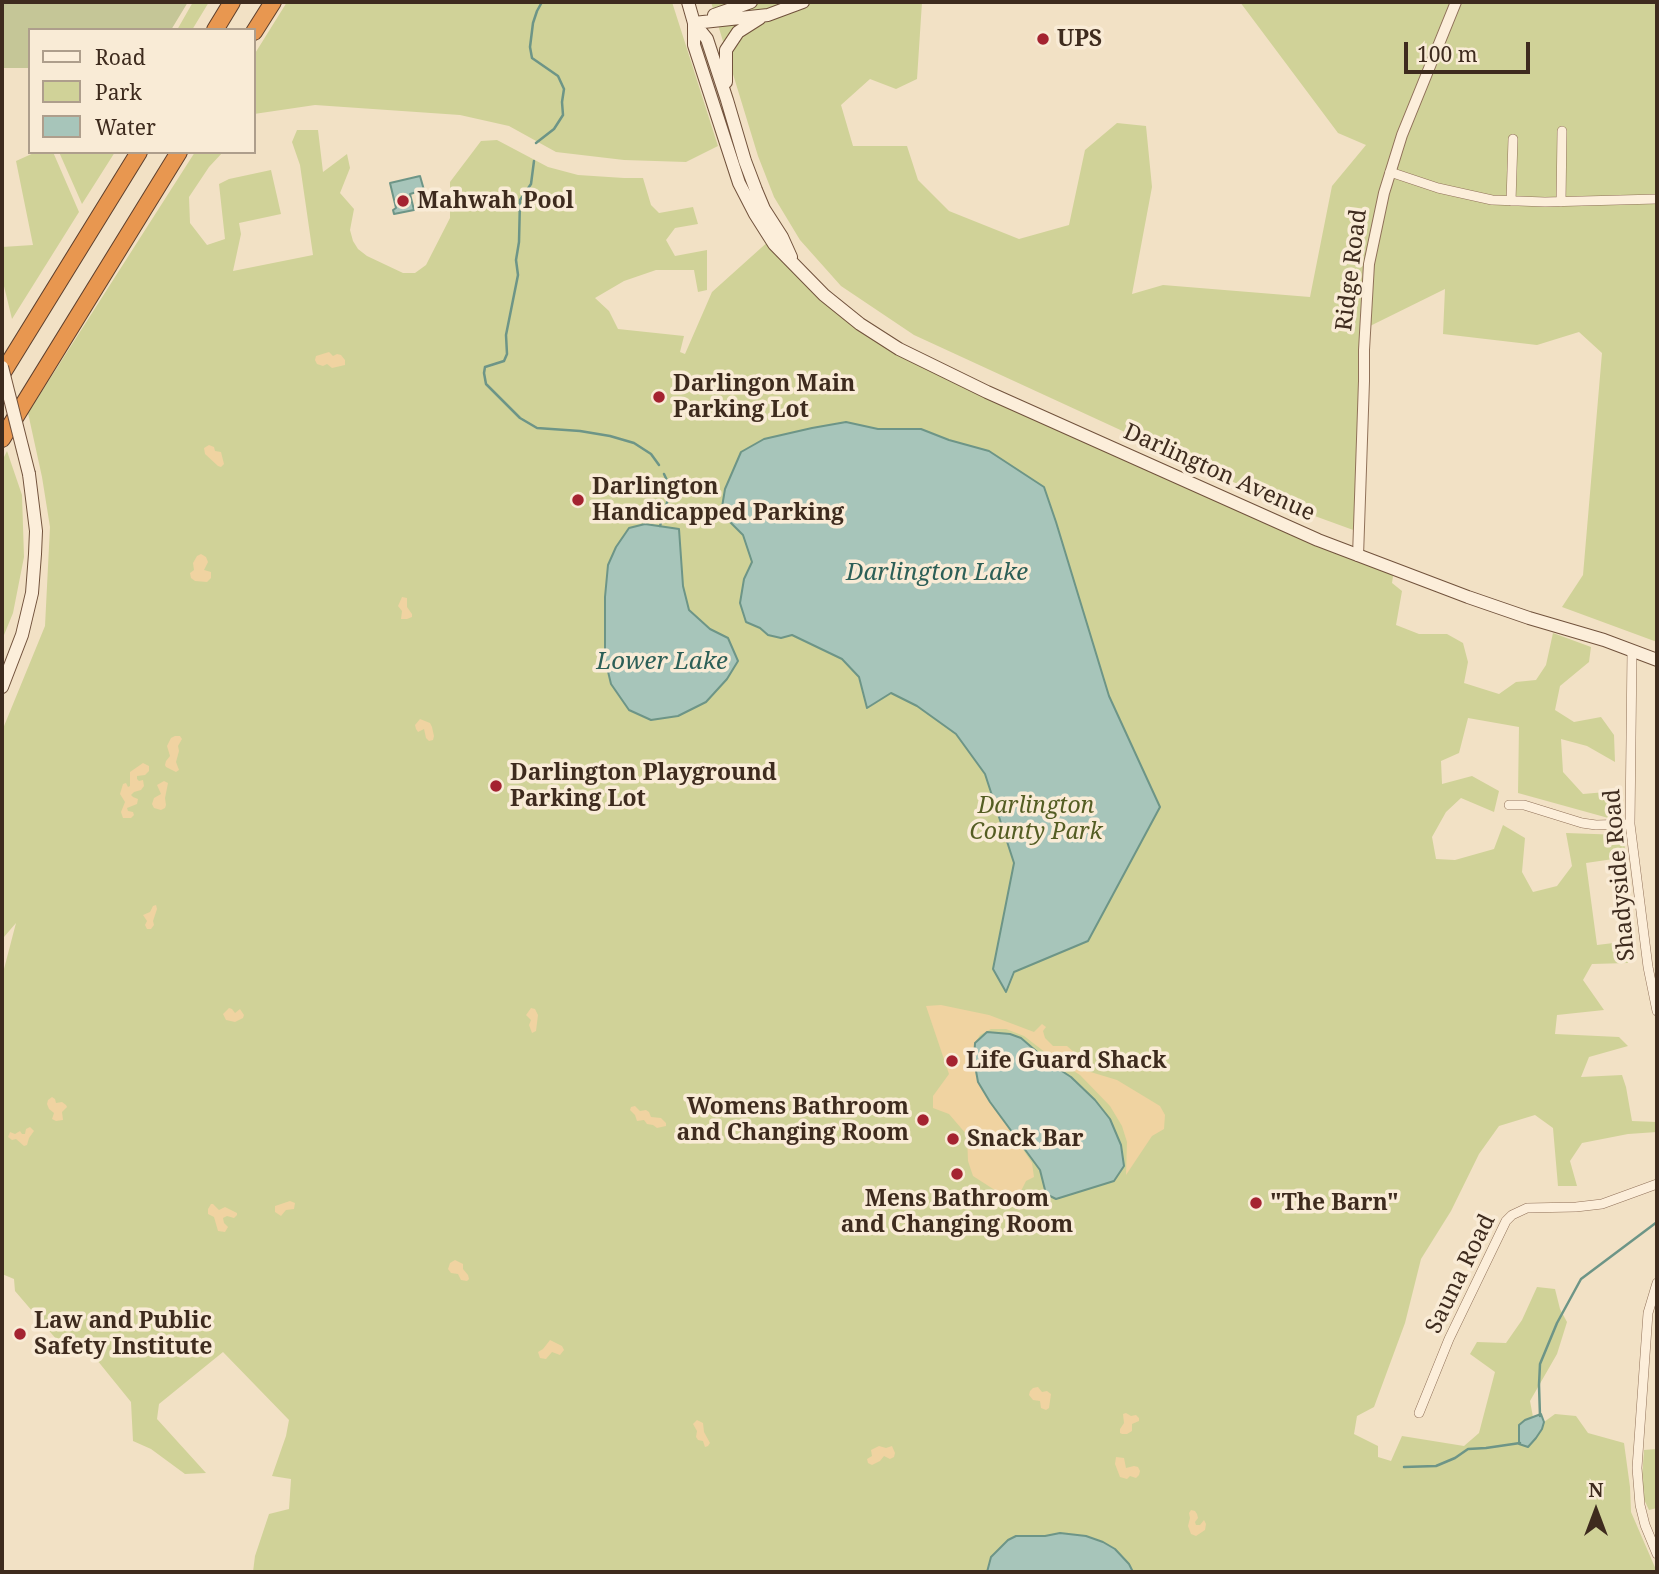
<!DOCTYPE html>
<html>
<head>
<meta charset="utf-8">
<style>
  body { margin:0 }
  #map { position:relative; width:1659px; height:1574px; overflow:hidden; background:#f2e1c5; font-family:"Noto Serif",serif }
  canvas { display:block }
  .frame { position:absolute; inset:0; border:4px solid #3e2b1e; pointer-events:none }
  .legend { position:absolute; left:28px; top:28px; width:228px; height:126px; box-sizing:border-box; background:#f9ebd6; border:2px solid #ae9e8c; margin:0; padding:9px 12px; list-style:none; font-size:21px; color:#3e2b1e }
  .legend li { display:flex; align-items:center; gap:14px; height:35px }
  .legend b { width:35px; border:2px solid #ae9e8c }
  .north { position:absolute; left:1561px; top:1476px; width:70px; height:70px; -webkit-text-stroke:5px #f9ebd6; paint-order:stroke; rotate:0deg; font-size:19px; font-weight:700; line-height:28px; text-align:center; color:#3e2b1e }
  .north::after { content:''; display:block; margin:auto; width:24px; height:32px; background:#3e2b1e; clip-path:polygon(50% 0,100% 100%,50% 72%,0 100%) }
  .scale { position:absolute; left:1404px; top:42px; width:126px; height:32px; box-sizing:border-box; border:4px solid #3e2b1e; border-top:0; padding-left:9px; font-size:21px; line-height:24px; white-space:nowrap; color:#3e2b1e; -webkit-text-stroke:5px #f9ebd6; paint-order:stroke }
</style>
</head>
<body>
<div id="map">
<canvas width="1659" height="1574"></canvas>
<div class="frame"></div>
<ul class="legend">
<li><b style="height:9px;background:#fceeda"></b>Road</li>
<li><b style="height:19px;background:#d0d298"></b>Park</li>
<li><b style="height:19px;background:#a7c5ba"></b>Water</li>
</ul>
<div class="north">N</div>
<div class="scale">100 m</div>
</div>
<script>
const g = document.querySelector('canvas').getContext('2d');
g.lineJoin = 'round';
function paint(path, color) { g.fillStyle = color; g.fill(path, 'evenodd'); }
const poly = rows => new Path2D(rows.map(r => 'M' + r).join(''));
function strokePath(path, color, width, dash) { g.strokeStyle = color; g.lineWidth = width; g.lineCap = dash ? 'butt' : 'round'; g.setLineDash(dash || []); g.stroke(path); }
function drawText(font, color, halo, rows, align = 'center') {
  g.font = font + ' "Noto Serif",serif'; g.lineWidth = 7; g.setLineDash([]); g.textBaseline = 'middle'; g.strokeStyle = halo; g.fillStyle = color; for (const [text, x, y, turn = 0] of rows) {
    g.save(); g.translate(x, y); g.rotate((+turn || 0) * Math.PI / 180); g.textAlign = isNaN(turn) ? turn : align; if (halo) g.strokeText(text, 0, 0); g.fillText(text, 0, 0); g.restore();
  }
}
paint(poly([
  [193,2,209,2,192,30,177,30],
  [287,2,672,2,718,146,686,162,624,160,556,152,509,126,460,115,315,105,254,114,254,55],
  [711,2,922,2,917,79,896,89,870,79,841,105,853,146,907,146,918,180,949,211,1019,239,1069,225,1085,150,1117,123,1146,126,1152,187,1132,294,1163,285,1310,297,1332,186,1366,145,1338,133,1240,2,1657,2,1657,642,1562,607,1583,575,1602,353,1579,332,1537,345,1443,334,1445,289,1368,327,1356,531,1279,503,914,335,841,286,800,240,774,197,758,156],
  [297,130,318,130,323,172,347,154,350,168,340,193,354,209,350,230,353,241,358,249,367,256,403,273,415,273,426,265,450,218,450,182,481,141,497,140,548,167,578,175,624,178,643,178,651,205,659,213,693,207,698,224,675,228,666,240,675,256,707,250,707,290,698,292,694,270,656,270,624,281,595,298,609,311,618,329,684,336,680,352,685,354,712,292,771,239,879,338,1394,569,1392,583,1402,591,1396,625,1419,634,1447,634,1463,643,1468,662,1464,683,1499,694,1516,682,1536,680,1546,665,1553,633,1591,647,1589,662,1560,686,1555,710,1574,722,1601,717,1614,735,1615,762,1587,746,1561,739,1563,772,1583,794,1617,791,1612,819,1518,793,1519,727,1468,718,1459,753,1441,761,1442,784,1472,776,1499,791,1494,812,1461,798,1446,812,1432,837,1436,859,1455,860,1494,849,1503,825,1525,838,1522,872,1533,892,1557,886,1572,866,1566,833,1622,835,1627,857,1586,863,1597,945,1630,941,1628,963,1592,964,1583,980,1604,1010,1557,1015,1555,1034,1619,1037,1628,1046,1589,1057,1581,1077,1622,1075,1626,1087,1632,1121,1657,1122,1657,1132,1628,1134,1582,1143,1570,1161,1577,1186,1558,1186,1553,1128,1535,1115,1499,1126,1479,1154,1451,1211,1421,1259,1405,1323,1374,1407,1357,1416,1354,1434,1378,1446,1378,1457,1391,1461,1402,1436,1464,1446,1479,1433,1495,1372,1470,1354,1477,1342,1506,1343,1522,1320,1537,1287,1555,1289,1560,1309,1567,1322,1557,1354,1530,1401,1533,1417,1525,1420,1519,1425,1519,1444,1542,1429,1544,1422,1555,1414,1576,1416,1588,1433,1624,1443,1630,1487,1631,1512,1657,1572,253,1572,255,1556,269,1514,289,1509,291,1479,272,1476,286,1436,289,1420,223,1352,159,1404,157,1419,206,1473,185,1474,151,1449,133,1441,131,1402,84,1344,57,1340,15,1291,14,1279,2,1274,2,973,4,969,16,923,4,937,2,948,2,731,45,626,50,527,42,477,28,413,195,152,223,152,209,167,189,197,190,223,207,245,225,239,219,184,229,179,271,170,281,214,239,223,241,234,233,271,313,255,300,165,292,142],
  [36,152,53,152,79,212,12,319,2,278,2,247,33,245,16,161],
  [59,152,115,152,82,204],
  [7,451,22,495,24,557,13,613,2,640,2,461],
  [1657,1449,1657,1508,1649,1510,1641,1493,1644,1450]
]), '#d0d298');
paint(poly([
  [329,352,333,356,337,354,341,355,345,360,345,365,332,368,327,364,323,366,317,364,315,360,316,356],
  [209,445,214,447,215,451,221,452,224,464,221,467,218,466,205,454,204,448],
  [201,554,206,557,208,562,204,570,211,572,211,578,207,582,195,581,191,578,190,573,194,570,193,563,197,556],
  [402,597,407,598,407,607,412,614,412,617,407,619,401,619,402,611,398,606],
  [420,719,430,723,432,727,434,736,433,740,429,741,426,738,424,729,418,732,416,729,415,725],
  [175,736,180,736,182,739,178,746,179,751,176,762,179,770,176,772,166,767,165,765,166,761,170,756,167,746,171,738],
  [143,763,149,766,149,771,145,775,137,776,137,779,139,781,143,780,144,786,141,790,134,792,131,795,133,797,138,799,137,804,127,808,128,811,133,812,134,815,131,818,123,818,121,812,125,802,120,794,123,784,126,783,128,787,130,786,130,772],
  [164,781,168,783,165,798,166,805,165,808,161,810,154,808,152,804,154,798,161,794,157,785],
  [156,905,157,909,153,921,154,925,151,929,147,929,145,925,147,921,143,915,150,912,153,906],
  [941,1005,989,1015,1034,1032,1042,1024,1046,1027,1043,1031,1045,1038,1053,1046,1067,1046,1083,1060,1084,1070,1117,1080,1160,1106,1165,1115,1164,1129,1152,1136,1126,1175,1127,1142,1122,1126,1110,1106,1080,1075,1046,1053,1024,1036,1006,1029,991,1029,980,1035,975,1043,978,1082,1032,1163,1034,1177,1026,1181,1015,1203,973,1176,968,1161,967,1135,949,1114,933,1108,933,1096,949,1074,926,1006],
  [229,1008,232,1009,235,1013,240,1009,244,1015,243,1018,235,1022,226,1020,223,1014],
  [531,1008,535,1009,538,1015,536,1031,532,1033,529,1025,531,1020,526,1015],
  [52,1097,55,1099,56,1103,62,1102,66,1105,67,1107,62,1112,63,1120,56,1121,52,1119,54,1113,49,1109,47,1104,48,1100],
  [635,1106,640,1111,646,1110,649,1112,651,1117,661,1118,666,1123,666,1126,657,1128,653,1125,647,1124,644,1120,637,1121,635,1115,630,1110,631,1107],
  [30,1127,34,1131,29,1138,27,1145,24,1146,16,1139,12,1140,8,1137,10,1132,15,1134,20,1131,22,1134,25,1134,26,1129],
  [290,1201,295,1203,294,1209,286,1210,281,1216,275,1212,275,1206],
  [211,1204,213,1204,219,1210,225,1207,237,1213,237,1215,234,1218,227,1216,223,1218,224,1223,228,1227,225,1232,218,1231,214,1217,208,1214,208,1209],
  [455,1260,463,1264,463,1269,468,1275,469,1279,467,1281,461,1280,458,1274,451,1273,448,1269,450,1263],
  [550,1340,562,1346,564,1350,560,1355,552,1352,546,1359,540,1358,538,1352,543,1349],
  [1038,1387,1042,1392,1047,1391,1051,1394,1049,1408,1046,1410,1041,1408,1040,1401,1033,1400,1029,1395,1030,1391,1033,1388],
  [1126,1413,1131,1416,1136,1415,1139,1418,1139,1421,1132,1424,1132,1431,1127,1434,1122,1434,1120,1433,1120,1429,1124,1423,1123,1414],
  [697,1420,703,1423,704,1432,710,1443,708,1446,705,1447,703,1441,698,1440,696,1437,697,1431,693,1424],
  [879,1446,886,1448,892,1446,895,1453,894,1457,890,1459,884,1456,880,1461,872,1465,868,1463,867,1459,872,1456,871,1450],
  [1116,1457,1124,1458,1126,1468,1134,1466,1138,1467,1140,1471,1139,1475,1136,1478,1130,1476,1127,1479,1120,1477,1115,1464],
  [1191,1510,1195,1511,1197,1514,1198,1518,1195,1522,1196,1525,1200,1525,1204,1520,1206,1524,1205,1530,1196,1536,1191,1534,1188,1526,1190,1518,1189,1513]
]), '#f0d3a1');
paint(poly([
  [2,2,188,2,171,30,30,30,30,68,2,68]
]), '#c5c697');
const water = poly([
  [420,176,424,190,410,194,414,210,394,214,393,210,396,208,390,183,420,176],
  [846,422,878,429,921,429,949,440,989,451,1044,487,1056,522,1109,696,1160,807,1088,941,1014,972,1006,992,993,969,1014,863,985,774,956,734,917,706,891,693,867,708,859,677,842,659,792,635,781,638,768,635,760,628,746,622,740,603,744,579,752,562,743,535,725,517,722,507,725,489,741,452,764,439,812,428,846,422],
  [645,524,679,529,683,586,689,610,710,629,728,638,738,661,727,679,706,702,678,716,651,720,629,710,611,684,605,659,605,597,608,565,616,547,629,528,645,524],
  [987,1032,1010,1034,1021,1038,1051,1064,1071,1077,1095,1100,1110,1119,1121,1145,1124,1166,1114,1181,1056,1199,1046,1194,1040,1170,990,1102,978,1082,974,1060,975,1043,987,1032],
  [1541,1414,1544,1422,1542,1429,1536,1438,1528,1447,1519,1444,1519,1425,1525,1420,1541,1414],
  [1060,1533,1086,1536,1103,1542,1115,1549,1129,1564,1133,1572,987,1572,991,1557,1008,1540,1016,1536,1045,1536,1060,1533]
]);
paint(water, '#a7c5ba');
strokePath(water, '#6d9587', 2);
strokePath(poly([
  [536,143,554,129,563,115,562,102,564,89,558,76,532,58,530,47,533,23,537,11,542,2],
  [534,161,531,184,520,200,519,242,516,260,518,275,506,335,507,354,504,361,485,367,484,373,486,384,520,418,537,428,580,431,610,436,634,443,651,454,659,465],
  [660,526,671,489,664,474],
  [1540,1416,1539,1385,1540,1364,1557,1323,1581,1279,1657,1222],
  [1404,1467,1436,1466,1455,1458,1468,1449,1486,1448,1520,1443]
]), '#6d9587', 2.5);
const minor = poly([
  [1390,172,1438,188,1492,200,1545,202,1657,199],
  [1511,201,1513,139],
  [1561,202,1562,131],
  [1632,651,1630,824,1648,967,1657,1011],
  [1509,805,1524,805,1582,823,1596,825,1630,824],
  [1657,1283,1648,1313,1637,1468,1640,1505,1645,1525,1657,1554],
  [1419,1413,1449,1339,1506,1221,1512,1215,1527,1208,1576,1207,1602,1204,1657,1184]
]);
const tertiary = poly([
  [1358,556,1364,381,1364,350,1369,264,1384,193,1402,135,1456,2]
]);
const secondary = poly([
  [688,2,694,23,694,45,739,183,755,214,774,244,824,295,860,324,899,349,987,392,1318,540,1468,597,1529,618,1604,640,1657,660],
  [714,15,751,2],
  [694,23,707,39,727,100,745,161,756,190,764,209,782,237,791,257],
  [694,23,768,15,803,2],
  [726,82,726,50,738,32,760,18],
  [2,687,22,635,32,593,35,554,36,531,29,474]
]);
const motorway = poly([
  [215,30,232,2],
  [254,32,273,2],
  [2,374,139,152],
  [2,439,179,152]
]);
strokePath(minor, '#907159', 10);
strokePath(tertiary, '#907159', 12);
strokePath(secondary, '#71523c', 14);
strokePath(motorway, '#5d3f2d', 18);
strokePath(minor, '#fceeda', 9);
strokePath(tertiary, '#fceeda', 10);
strokePath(secondary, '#fceeda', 12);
strokePath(motorway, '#e89750', 16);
const secondaryBridge = poly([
  [2,367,29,474]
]);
strokePath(secondaryBridge, '#71523c', 14, []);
strokePath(secondaryBridge, '#fceeda', 12);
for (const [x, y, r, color] of [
  [1043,39,7,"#a42330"],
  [403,201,7,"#a42330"],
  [659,397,7,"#a42330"],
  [578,500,7,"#a42330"],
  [496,786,7,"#a42330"],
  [952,1061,7,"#a42330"],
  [923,1120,7,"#a42330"],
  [953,1139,7,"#a42330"],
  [957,1174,7,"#a42330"],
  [1256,1203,7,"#a42330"],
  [20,1334,7,"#a42330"]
]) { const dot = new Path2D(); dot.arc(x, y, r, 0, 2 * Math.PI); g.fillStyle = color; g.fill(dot); strokePath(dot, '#f9ebd6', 2.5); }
drawText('bold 23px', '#3e2b1e', '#f9ebd6', [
  ["UPS",1057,39],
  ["Mahwah Pool",417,201],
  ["Darlingon Main",673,384],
  ["Parking Lot",673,410],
  ["Darlington",592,487],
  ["Handicapped Parking",592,513],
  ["Darlington Playground",510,773],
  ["Parking Lot",510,799],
  ["Life Guard Shack",966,1061],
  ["Womens Bathroom",909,1107,"right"],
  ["and Changing Room",909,1133,"right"],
  ["Snack Bar",967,1139],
  ["Mens Bathroom",957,1199,"center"],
  ["and Changing Room",957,1225,"center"],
  ["\"The Barn\"",1270,1203],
  ["Law and Public",34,1321],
  ["Safety Institute",34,1347]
], 'left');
drawText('23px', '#3e2b1e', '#f9ebd6', [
  ["Ridge Road",1352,270,-83],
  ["Darlington Avenue",1219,473,24],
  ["Shadyside Road",1620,875,-95],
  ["Sauna Road",1461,1274,-64]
]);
drawText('italic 23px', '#545d23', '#f9ebd6', [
  ["Darlington",1036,806],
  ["County Park",1036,832]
]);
drawText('italic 24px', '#2c5f57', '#f9ebd6', [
  ["Darlington Lake",937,573],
  ["Lower Lake",662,662]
]);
</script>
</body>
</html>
